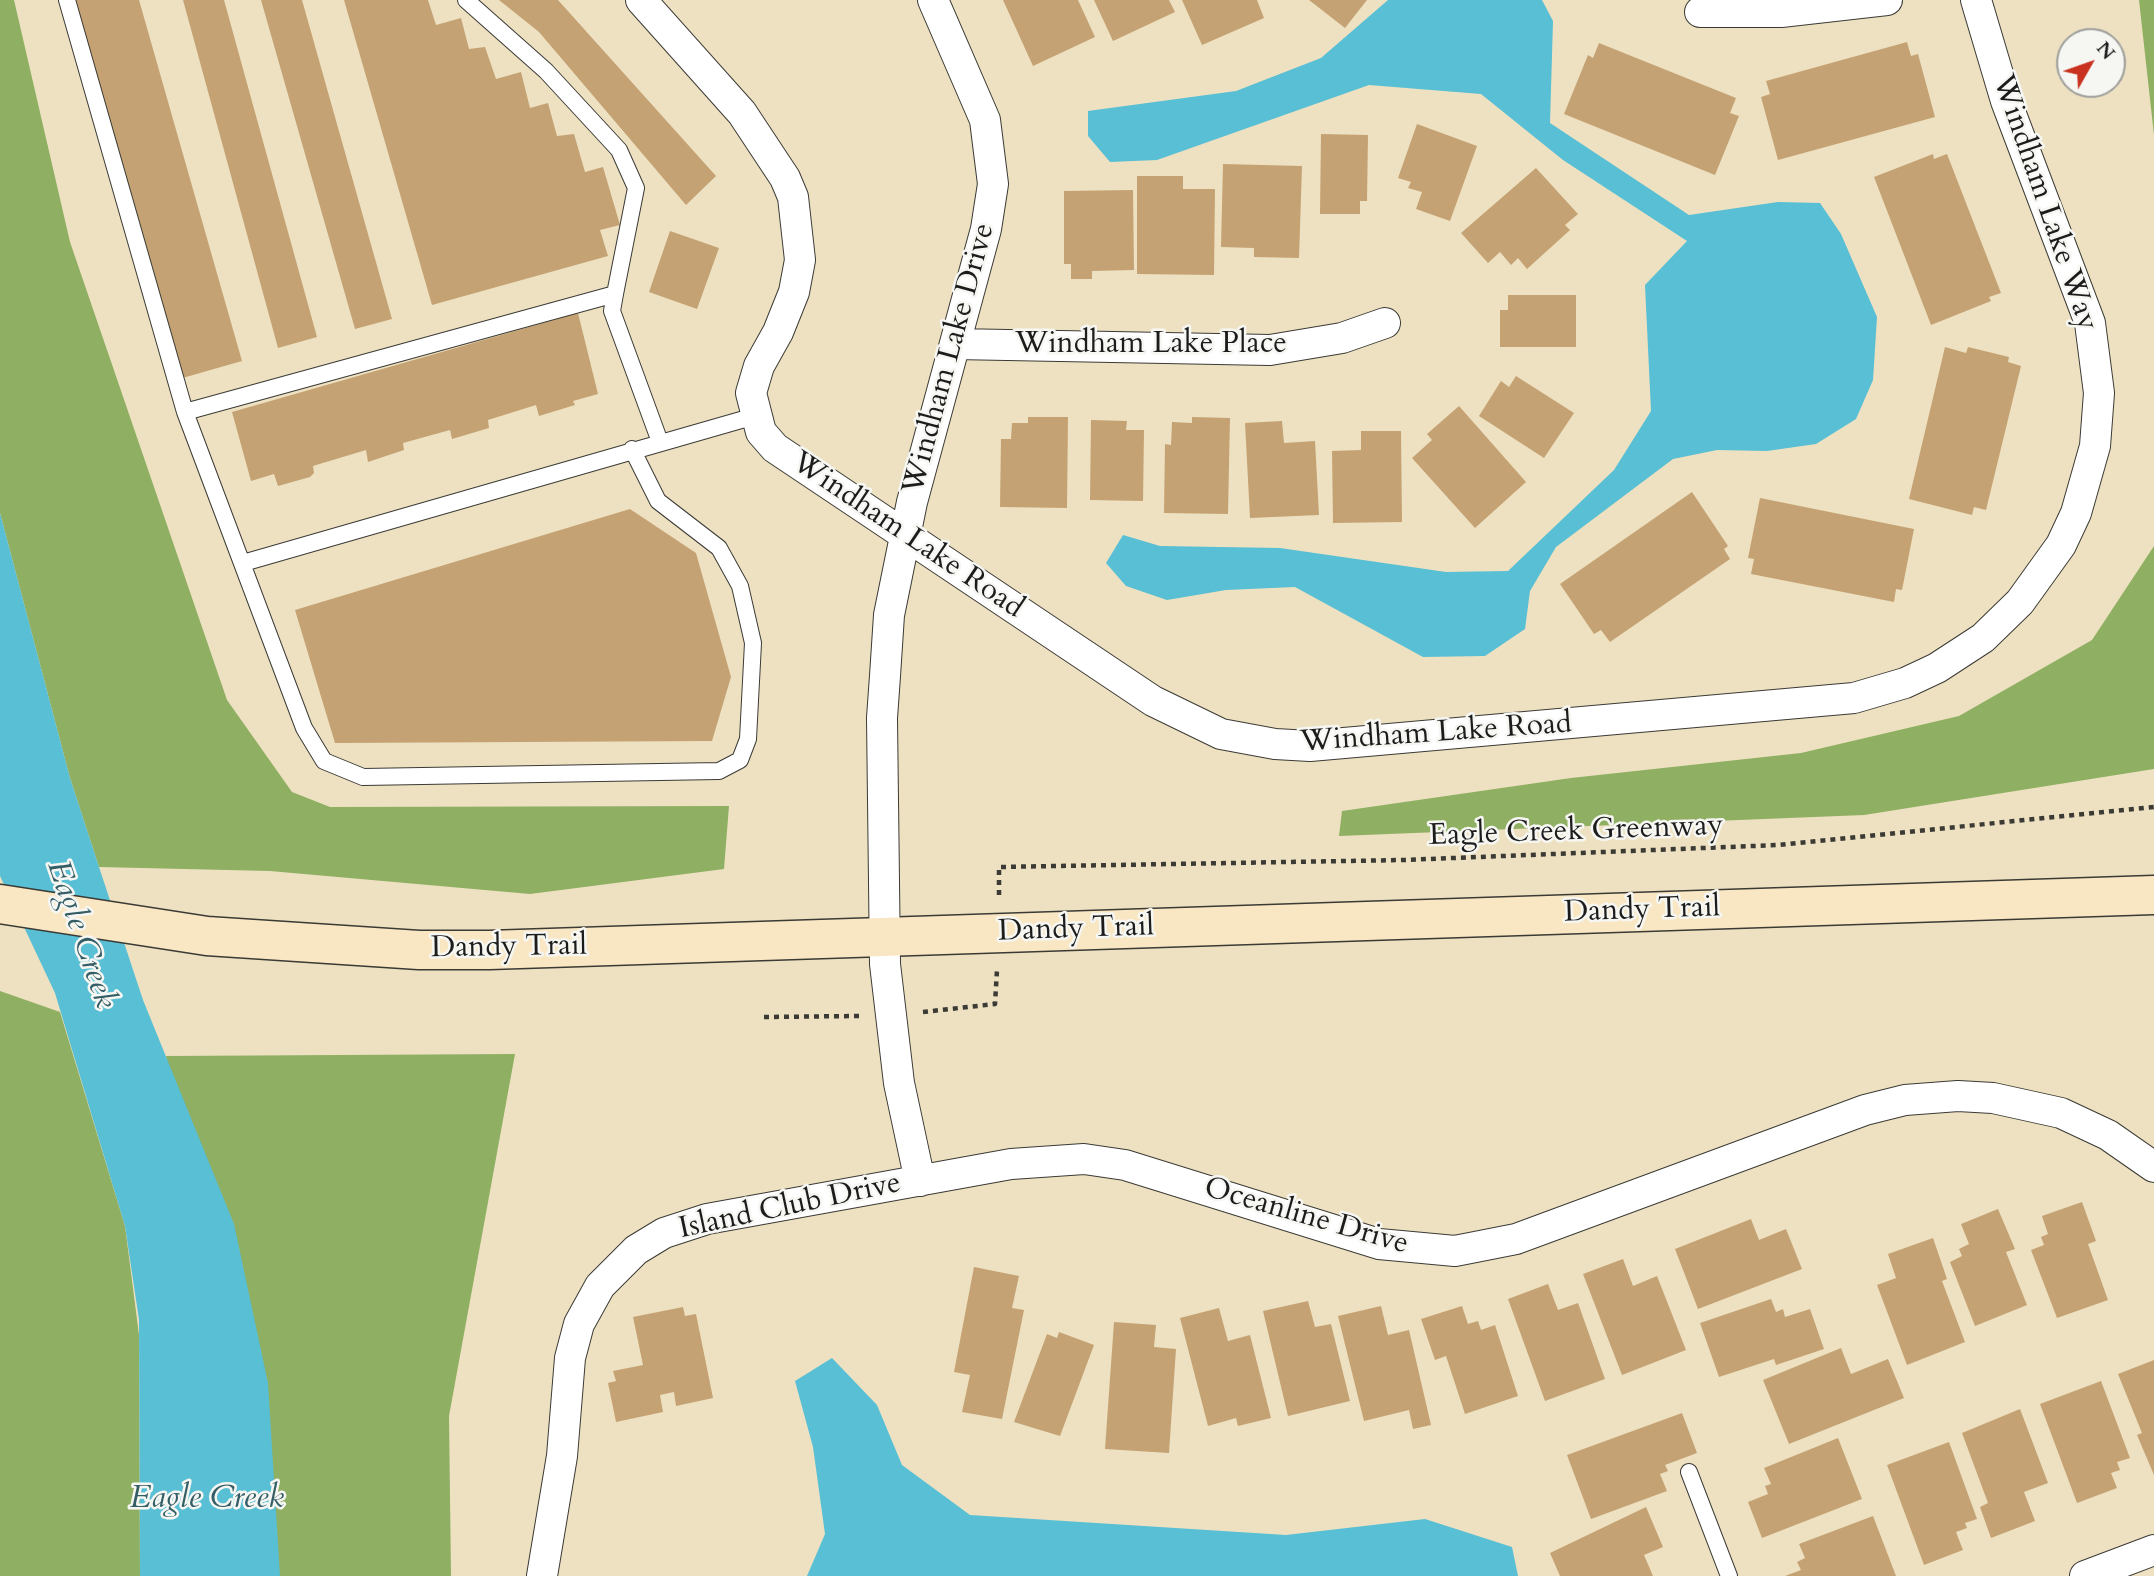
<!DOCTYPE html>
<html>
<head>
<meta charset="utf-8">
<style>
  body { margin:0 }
  #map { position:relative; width:2154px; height:1576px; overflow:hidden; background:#ede1c1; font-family:Cardo,serif }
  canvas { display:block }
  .north { position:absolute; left:2056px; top:28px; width:70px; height:70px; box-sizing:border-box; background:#f6f6f2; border:2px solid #9f9f9c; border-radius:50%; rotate:50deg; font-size:19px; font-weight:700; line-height:28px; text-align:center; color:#1c1c1c }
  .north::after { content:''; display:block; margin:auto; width:24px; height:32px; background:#c8321e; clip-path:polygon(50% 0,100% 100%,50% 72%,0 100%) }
</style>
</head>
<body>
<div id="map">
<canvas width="2154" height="1576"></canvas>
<div class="north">N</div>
</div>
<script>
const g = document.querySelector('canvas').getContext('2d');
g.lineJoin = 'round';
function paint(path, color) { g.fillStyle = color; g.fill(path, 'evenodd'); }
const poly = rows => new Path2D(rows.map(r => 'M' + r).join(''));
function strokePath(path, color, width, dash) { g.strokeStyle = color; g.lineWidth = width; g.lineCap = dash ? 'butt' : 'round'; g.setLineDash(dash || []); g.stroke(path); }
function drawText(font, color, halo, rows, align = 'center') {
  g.font = font + ' Cardo,serif'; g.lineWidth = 5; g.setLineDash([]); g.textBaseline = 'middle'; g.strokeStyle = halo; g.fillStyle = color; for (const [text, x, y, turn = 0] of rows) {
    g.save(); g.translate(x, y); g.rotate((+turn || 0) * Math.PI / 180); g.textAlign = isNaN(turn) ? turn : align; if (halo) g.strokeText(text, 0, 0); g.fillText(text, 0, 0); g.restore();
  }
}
paint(poly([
  [0,0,14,0,70,242,227,700,292,792,330,807,729,806,724,869,530,894,270,871,99,867,70,778,0,513],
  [2139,0,2154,0,2154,135],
  [2154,546,2154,769,1864,815,1339,836,1342,811,1571,778,1801,753,1959,716,2092,640],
  [0,991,60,1012,125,1226,139,1335,140,1576,0,1576],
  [515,1054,449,1416,451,1576,278,1576,166,1056]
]), '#8faf62');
paint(poly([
  [1388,0,1542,0,1553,21,1550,123,1689,215,1778,202,1820,203,1841,234,1877,317,1873,380,1856,419,1816,444,1767,451,1717,450,1673,459,1556,547,1530,591,1525,629,1485,656,1423,657,1295,587,1226,590,1167,600,1126,586,1106,563,1123,535,1160,546,1280,548,1446,572,1508,571,1614,470,1651,411,1645,285,1687,241,1563,160,1481,94,1369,85,1157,160,1110,162,1088,136,1088,111,1236,91,1321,58],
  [0,513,70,778,99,867,143,1000,234,1224,268,1383,280,1576,140,1576,139,1320,125,1226,55,993,0,876],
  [832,1358,877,1405,902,1465,970,1515,1286,1535,1425,1519,1512,1547,1518,1576,807,1576,825,1534,813,1447,795,1381]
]), '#58bfd5');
paint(poly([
  [73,0,139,0,242,361,179,379],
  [183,0,224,0,317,337,278,348],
  [261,0,302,0,392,319,355,329],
  [344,0,428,0,436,25,461,18,469,49,485,47,496,79,521,72,530,108,548,103,557,136,574,134,585,172,603,167,620,225,600,230,608,256,432,305],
  [499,0,558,0,716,176,686,205,539,32],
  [1003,0,1078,0,1095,37,1033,66],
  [1094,0,1169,0,1175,12,1113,41],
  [1182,0,1257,0,1264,18,1202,45],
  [1309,0,1367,0,1345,28],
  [1907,42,1911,56,1918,54,1935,117,1778,160,1761,97,1770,94,1766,81],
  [1599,43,1736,98,1730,113,1739,116,1715,175,1564,114,1588,55,1593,58],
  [1417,124,1477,146,1450,221,1416,209,1422,192,1408,188,1411,182,1398,178],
  [1321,134,1368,135,1367,201,1360,201,1360,214,1320,214],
  [1933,154,1934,159,1947,154,2001,293,1989,297,1991,301,1931,325,1874,177],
  [1223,164,1302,166,1299,258,1254,257,1254,248,1221,247],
  [1536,168,1578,214,1565,225,1570,230,1527,269,1518,258,1511,265,1500,252,1488,263,1461,233],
  [1137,176,1183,176,1183,189,1215,189,1214,275,1137,274],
  [1133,190,1134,270,1092,271,1092,279,1071,279,1071,264,1064,264,1064,191],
  [670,231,719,248,697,309,649,292],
  [1508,295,1576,295,1576,347,1500,347,1500,310,1508,310],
  [578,313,598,394,573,401,575,405,539,416,536,405,488,420,489,428,452,439,450,430,403,443,404,450,368,462,366,450,313,466,314,473,310,477,278,486,274,474,251,481,232,412],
  [1945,347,1966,353,1968,347,2009,357,2008,362,2021,366,1986,510,1974,507,1972,515,1909,499],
  [1516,376,1574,413,1544,458,1479,416,1501,381,1509,387],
  [1459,406,1526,482,1475,528,1412,458,1432,440,1427,434],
  [1028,417,1068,417,1067,508,1000,507,1001,439,1011,439,1012,423,1028,423],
  [1192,417,1230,418,1228,514,1164,513,1165,444,1171,445,1172,422,1192,423],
  [1091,420,1127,421,1126,430,1144,430,1143,501,1090,500],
  [1282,421,1284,443,1315,441,1319,515,1250,518,1245,423],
  [1361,431,1401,431,1402,522,1333,523,1332,451,1361,450],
  [1692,492,1728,546,1724,549,1730,559,1610,642,1601,630,1594,634,1560,584],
  [1760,498,1914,529,1902,590,1896,589,1894,602,1751,574,1754,559,1748,558],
  [630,509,696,553,731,677,712,741,335,743,295,610],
  [2082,1202,2096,1241,2088,1244,2108,1300,2057,1318,2031,1250,2044,1245,2041,1237,2048,1234,2042,1216],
  [1998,1209,2015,1249,2006,1252,2027,1305,1975,1326,1950,1262,1962,1256,1959,1249,1969,1244,1961,1224],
  [1751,1219,1759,1240,1786,1229,1802,1269,1698,1309,1675,1249],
  [1933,1238,1947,1279,1942,1281,1965,1342,1907,1365,1877,1285,1896,1278,1888,1254],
  [1623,1259,1633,1286,1657,1276,1686,1350,1622,1375,1583,1274],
  [974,1267,1019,1276,1012,1308,1024,1310,1002,1419,962,1412,970,1375,954,1372],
  [1548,1284,1558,1310,1578,1303,1605,1379,1545,1401,1508,1299],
  [1771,1299,1776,1312,1783,1309,1785,1317,1810,1309,1824,1349,1776,1365,1774,1359,1719,1377,1700,1323],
  [1308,1301,1315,1327,1331,1324,1350,1401,1288,1416,1263,1311],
  [1381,1306,1388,1335,1409,1330,1431,1425,1413,1429,1409,1410,1364,1421,1338,1316],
  [1462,1306,1468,1324,1478,1321,1481,1330,1495,1325,1518,1396,1465,1414,1446,1356,1435,1360,1421,1319],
  [683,1307,685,1316,696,1314,713,1398,676,1406,674,1392,660,1395,663,1412,616,1422,608,1383,616,1381,613,1371,643,1365,633,1317],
  [1219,1308,1228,1341,1250,1335,1271,1418,1238,1426,1236,1418,1208,1426,1180,1318],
  [1114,1322,1156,1325,1154,1347,1176,1349,1169,1453,1105,1449],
  [1059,1332,1094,1345,1060,1436,1014,1422,1047,1334,1057,1338],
  [1841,1348,1851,1374,1888,1359,1904,1398,1789,1444,1763,1380],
  [2154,1360,2154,1475,2137,1435,2142,1433,2118,1374],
  [2101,1381,2130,1458,2117,1462,2120,1470,2111,1473,2117,1488,2077,1503,2040,1404],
  [2020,1409,2048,1483,2024,1492,2035,1521,1991,1538,1980,1507,1988,1503,1962,1433],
  [1682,1413,1697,1453,1665,1465,1668,1471,1660,1474,1667,1491,1591,1519,1567,1455],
  [1838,1438,1862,1499,1762,1538,1748,1502,1768,1494,1765,1486,1771,1484,1764,1468],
  [1949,1442,1977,1519,1965,1523,1967,1528,1956,1532,1963,1550,1924,1565,1887,1465],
  [1646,1507,1663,1547,1644,1555,1653,1576,1560,1576,1550,1553],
  [1873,1516,1896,1576,1785,1576,1801,1570,1797,1562,1805,1558,1799,1544]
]), '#c5a273');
const service = poly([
  [67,0,185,412,304,728,324,761,363,777,719,771,740,760,748,739,753,643,740,586,719,548,658,501,632,449],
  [615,294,612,311,660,442],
  [185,412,615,294,636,188,619,150,546,71,466,0],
  [243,563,755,416],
  [1689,1472,1729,1576]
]);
const minor = poly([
  [641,0,742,113,785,178,793,197,800,260,794,292,778,332,759,366,751,393,761,432,775,448,1153,701,1221,734,1275,744,1310,746,1854,698,1905,683,1937,668,1983,638,2020,602,2061,545,2076,513,2095,446,2099,393,2090,323,2006,101,1976,0],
  [1700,12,1781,12,1887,0],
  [955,344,1270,350,1342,338,1385,323],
  [920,1181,899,1083,885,964,882,718,885,676,889,615,912,502,986,229,993,184,985,120,933,0],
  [542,1576,562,1456,570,1358,579,1324,600,1286,636,1250,664,1233,707,1219,1011,1164,1084,1159,1125,1165,1379,1244,1455,1251,1516,1239,1865,1110,1905,1100,1958,1096,1993,1098,2061,1113,2108,1135,2154,1167],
  [2085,1576,2154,1550]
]);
const secondary = poly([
  [0,904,207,936,419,950,489,950,2154,895]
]);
strokePath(service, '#3b3a35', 18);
strokePath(minor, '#3b3a35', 32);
strokePath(secondary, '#3b3a35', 41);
strokePath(poly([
  [999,895,999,867,1403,860,1778,845,2154,807],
  [923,1012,995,1004,997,970],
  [764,1017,859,1016]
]), '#3b3a35', 4.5, [5, 5]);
strokePath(service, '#fff', 16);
strokePath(minor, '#fff', 30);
strokePath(secondary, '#f9e7c3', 38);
drawText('30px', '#1c1c1c', '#f6f6f2', [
  ["Windham Lake Way",2044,203,71],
  ["Windham Lake Place",1151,345],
  ["Windham Lake Drive",950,359,-75],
  ["Windham Lake Road",907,536,34],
  ["Windham Lake Road",1436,734,-4],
  ["Eagle Creek Greenway",1576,832,-2],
  ["Dandy Trail",1642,911,-2],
  ["Dandy Trail",1076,930,-2],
  ["Dandy Trail",509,948,-1],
  ["Island Club Drive",790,1207,-12],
  ["Oceanline Drive",1306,1217,16]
]);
drawText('italic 32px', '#345d66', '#f6f6f2', [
  ["Eagle Creek",80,935,71],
  ["Eagle Creek",207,1500]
]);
</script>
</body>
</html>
